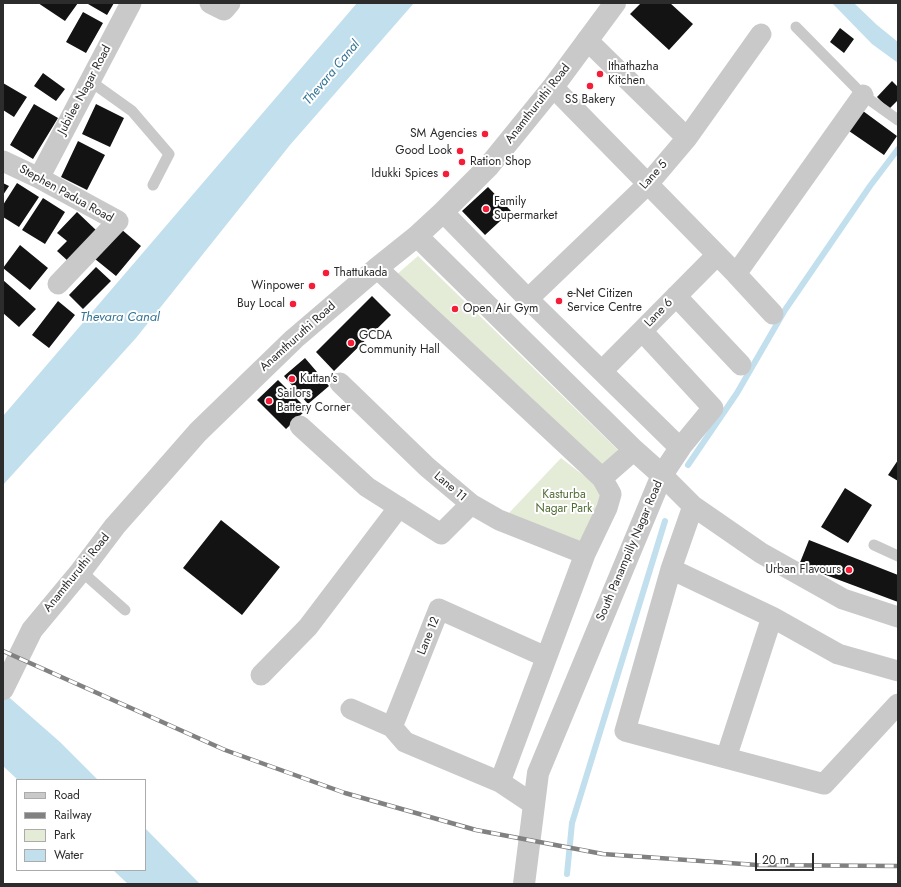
<!DOCTYPE html>
<html>
<head>
<meta charset="utf-8">
<style>
  body { margin:0 }
  #map { position:relative; width:901px; height:887px; overflow:hidden; background:#fff; font-family:Jost,sans-serif }
  canvas { display:block }
  .frame { position:absolute; inset:0; border:4px solid #2c2c2c; pointer-events:none }
  .legend { position:absolute; left:16px; top:779px; width:130px; height:92px; box-sizing:border-box; background:#fff; border:1px solid #ababab; margin:0; padding:5px 7px; list-style:none; font-size:12px; color:#2c2c2c }
  .legend li { display:flex; align-items:center; gap:8px; height:20px }
  .legend b { width:20px; border:1px solid #ababab }
  .scale { position:absolute; left:755px; top:853px; width:59px; height:18px; box-sizing:border-box; border:2px solid #2c2c2c; border-top:0; padding-left:5px; font-size:12px; line-height:14px; white-space:nowrap; color:#2c2c2c; -webkit-text-stroke:3px #fff; paint-order:stroke }
</style>
</head>
<body>
<div id="map">
<canvas width="901" height="887"></canvas>
<div class="frame"></div>
<ul class="legend">
<li><b style="height:5px;background:#c9c9c9"></b>Road</li>
<li><b style="height:5px;background:#818181"></b>Railway</li>
<li><b style="height:11px;background:#e4ecd8"></b>Park</li>
<li><b style="height:11px;background:#c2dfee"></b>Water</li>
</ul>
<div class="scale">20 m</div>
</div>
<script>
const g = document.querySelector('canvas').getContext('2d');
g.lineJoin = 'round';
function paint(path, color) { g.fillStyle = color; g.fill(path, 'evenodd'); }
const poly = rows => new Path2D(rows.map(r => 'M' + r).join(''));
function strokePath(path, color, width, dash) { g.strokeStyle = color; g.lineWidth = width; g.lineCap = dash ? 'butt' : 'round'; g.setLineDash(dash || []); g.stroke(path); }
function drawText(font, color, halo, rows, align = 'center') {
  g.font = font + ' Jost,sans-serif'; g.lineWidth = 4; g.setLineDash([]); g.textBaseline = 'middle'; g.strokeStyle = halo; g.fillStyle = color; for (const [text, x, y, turn = 0] of rows) {
    g.save(); g.translate(x, y); g.rotate((+turn || 0) * Math.PI / 180); g.textAlign = isNaN(turn) ? turn : align; if (halo) g.strokeText(text, 0, 0); g.fillText(text, 0, 0); g.restore();
  }
}
paint(poly([
  [418,256,619,451,601,467,395,276],
  [561,458,600,488,602,501,583,546,508,514]
]), '#e4ecd8');
paint(poly([
  [357,3,414,3,290,145,136,338,3,485,3,416],
  [832,3,854,3,877,25,898,42,898,63,872,44],
  [3,692,60,742,98,780,18,780,3,766],
  [145,828,200,884,128,884,113,870,145,870]
]), '#c2dfee');
strokePath(poly([
  [688,465,737,393,785,310,870,186,898,149],
  [567,874,572,823,665,521]
]), '#c2dfee', 6);
paint(poly([
  [38,3,78,3,65,21],
  [89,3,114,3,107,15,88,4],
  [641,3,670,3,693,24,669,50,630,14],
  [83,12,103,23,86,53,66,42],
  [840,28,854,39,844,53,830,42],
  [43,73,65,89,56,101,34,86],
  [892,81,898,87,898,100,889,109,877,97],
  [3,83,27,97,14,117,3,110],
  [34,104,58,118,33,159,10,145],
  [96,104,124,118,110,147,82,134],
  [863,111,897,136,884,155,849,131],
  [78,141,105,155,87,190,61,177],
  [3,183,9,186,3,195],
  [17,183,39,197,19,227,3,217,3,205],
  [488,187,511,211,485,235,462,211],
  [43,198,65,212,45,244,22,230],
  [77,212,97,231,68,261,57,251,67,241,57,233],
  [121,229,141,246,116,276,95,259],
  [20,245,48,268,30,290,3,268],
  [96,267,111,281,83,309,69,295],
  [3,280,36,309,19,327,3,313],
  [372,296,391,315,334,371,316,352],
  [58,301,75,315,49,348,32,335],
  [305,358,329,386,308,404,284,376],
  [278,380,307,409,286,429,257,400],
  [898,460,898,481,888,475],
  [845,488,872,505,848,543,821,527],
  [221,520,280,567,242,615,183,568],
  [809,540,898,575,898,602,799,565]
]), '#131313');
strokePath(poly([
  [796,27,863,95,898,120],
  [90,81,132,111,169,154,153,185],
  [874,545,898,556],
  [81,571,125,610]
]), '#c9c9c9', 11);
strokePath(poly([
  [210,3,224,10,230,3],
  [587,40,687,138],
  [553,87,736,274,773,314],
  [3,161,39,178,118,221,58,284],
  [39,178,131,3],
  [443,212,528,299,680,448,713,408,642,331],
  [377,268,602,478,611,494,607,508,585,554,500,782],
  [736,274,863,95],
  [676,296,741,365],
  [528,299,648,184,687,138,761,34],
  [602,371,717,255],
  [340,383,427,467,471,504,499,520,585,554],
  [300,426,367,487,441,534,471,504],
  [662,475,693,506,761,553,843,599,898,617],
  [602,478,634,450],
  [671,569,772,617,726,758,625,731,671,569,693,506],
  [772,617,838,654,898,671],
  [261,675,308,627,399,507],
  [351,709,392,727,405,742,500,782,533,804],
  [392,727,439,609,546,657],
  [726,758,824,784,898,704]
]), '#c9c9c9', 21);
strokePath(poly([
  [417,236,634,450,662,475],
  [3,689,32,630,81,571,115,526,162,473,198,432,294,339,377,268,417,236,443,212,488,167,553,87,615,3],
  [524,884,538,773,662,475,680,448]
]), '#c9c9c9', 22);
const rail = poly([
  [3,651,225,750,345,793,476,830,603,854,757,865,898,866]
]);
strokePath(rail, '#818181', 4.5);
strokePath(rail, '#fff', 3, [9]);
for (const [x, y, r, color] of [
  [600,74,4,"#f51d37"],
  [590,86,4,"#f51d37"],
  [485,134,4,"#f51d37"],
  [460,151,4,"#f51d37"],
  [462,162,4,"#f51d37"],
  [446,174,4,"#f51d37"],
  [486,209,4,"#f51d37"],
  [326,273,4,"#f51d37"],
  [312,286,4,"#f51d37"],
  [559,301,4,"#f51d37"],
  [293,304,4,"#f51d37"],
  [455,309,4,"#f51d37"],
  [351,343,4,"#f51d37"],
  [292,379,4,"#f51d37"],
  [269,401,4,"#f51d37"],
  [849,570,4,"#f51d37"]
]) { const dot = new Path2D(); dot.arc(x, y, r, 0, 2 * Math.PI); g.fillStyle = color; g.fill(dot); strokePath(dot, '#fff', 1.5); }
drawText('12px', '#2c2c2c', '#fff', [
  ["Ithathazha",608,67],
  ["Kitchen",608,81],
  ["SS Bakery",590,100,"center"],
  ["SM Agencies",477,134,"right"],
  ["Good Look",452,151,"right"],
  ["Ration Shop",470,162],
  ["Idukki Spices",438,174,"right"],
  ["Family",494,202],
  ["Supermarket",494,216],
  ["Thattukada",334,273],
  ["Winpower",304,286,"right"],
  ["e-Net Citizen",567,294],
  ["Service Centre",567,308],
  ["Buy Local",285,304,"right"],
  ["Open Air Gym",463,309],
  ["GCDA",359,336],
  ["Community Hall",359,350],
  ["Kuttan's",300,379],
  ["Sailors",277,394],
  ["Battery Corner",277,408],
  ["Urban Flavours",841,570,"right"]
], 'left');
drawText('12px', '#2c2c2c', '#fff', [
  ["Jubilee Nagar Road",85,90,-62],
  ["Anamthuruthi Road",538,104,-52],
  ["Lane 5",654,175,-48],
  ["Stephen Padua Road",66,194,29],
  ["Lane 6",659,313,-46],
  ["Anamthuruthi Road",298,337,-42],
  ["Lane 11",450,487,40],
  ["South Panampilly Nagar Road",630,551,-67],
  ["Anamthuruthi Road",77,573,-51],
  ["Lane 12",429,636,-68]
]);
drawText('12px', '#526c36', '#fff', [
  ["Kasturba",564,495],
  ["Nagar Park",564,509]
]);
drawText('italic 13px', '#347495', '#fff', [
  ["Thevara Canal",332,73,-50],
  ["Thevara Canal",120,318]
]);
</script>
</body>
</html>
